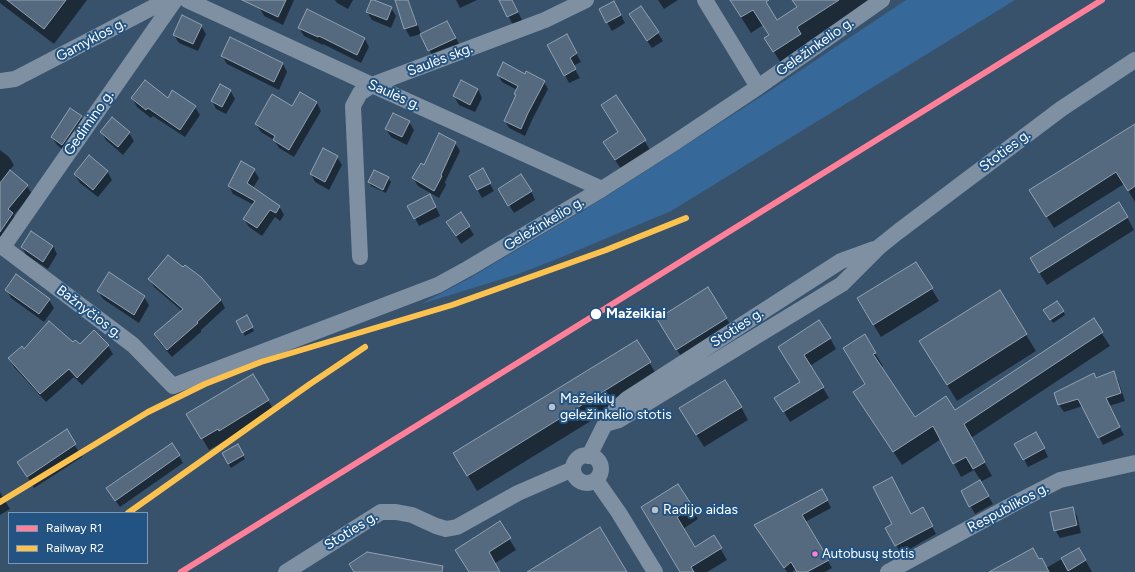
<!DOCTYPE html>
<html>
<head>
<meta charset="utf-8">
<style>
  body { margin:0 }
  #map { position:relative; width:1135px; height:572px; overflow:hidden; background:#38526c; font-family:Figtree,sans-serif }
  canvas { display:block }
  .legend { position:absolute; left:8px; top:512px; width:140px; height:52px; box-sizing:border-box; background:#225382; border:1px solid #7a98b4; margin:0; padding:5px 7px; list-style:none; font-size:12px; color:#fff }
  .legend li { display:flex; align-items:center; gap:8px; height:20px }
  .legend b { width:20px; border:1px solid #7a98b4 }
</style>
</head>
<body>
<div id="map">
<canvas width="1135" height="572"></canvas>
<ul class="legend">
<li><b style="height:5px;background:#ff8098"></b>Railway R1</li>
<li><b style="height:5px;background:#fcc24d"></b>Railway R2</li>
</ul>
</div>
<script>
const g = document.querySelector('canvas').getContext('2d');
g.lineJoin = 'round';
function paint(path, color) { g.fillStyle = color; g.fill(path, 'evenodd'); }
const poly = rows => new Path2D(rows.map(r => 'M' + r).join(''));
function strokePath(path, color, width, dash) { g.strokeStyle = color; g.lineWidth = width; g.lineCap = dash ? 'butt' : 'round'; g.setLineDash(dash || []); g.stroke(path); }
function drawText(font, color, halo, rows, align = 'center') {
  g.font = font + ' Figtree,sans-serif'; g.lineWidth = 4; g.setLineDash([]); g.textBaseline = 'middle'; g.strokeStyle = halo; g.fillStyle = color; for (const [text, x, y, turn = 0] of rows) {
    g.save(); g.translate(x, y); g.rotate((+turn || 0) * Math.PI / 180); g.textAlign = isNaN(turn) ? turn : align; if (halo) g.strokeText(text, 0, 0); g.fillText(text, 0, 0); g.restore();
  }
}
paint(poly([
  [906,0,1015,0,671,211,562,257,518,274,421,304,470,278,607,196,768,92]
]), '#366999');
paint(poly([
  [0,0,87,0,54,44,0,3],
  [263,0,294,0,283,25,264,16,260,8],
  [335,0,353,0,348,9,337,3],
  [403,0,408,0,411,7,421,34,410,37,405,28],
  [456,0,477,0,460,8],
  [500,0,512,0,522,20,513,25],
  [658,0,678,0,664,9],
  [730,0,764,0,777,21,797,8,792,0,873,0,806,43,810,50,783,67,766,38,770,36,763,25,751,33],
  [614,2,625,23,612,31,600,10],
  [641,7,663,41,652,48,635,23],
  [391,8,396,16,391,28,372,20,367,12],
  [308,10,365,39,369,47,361,63,323,44,323,45,304,36,299,28],
  [201,26,206,34,198,51,179,43,174,35],
  [452,30,460,46,434,59,421,34],
  [230,38,283,64,287,72,279,90,227,64,222,56],
  [571,44,581,62,573,66,580,78,569,83,565,75],
  [498,75,525,75,544,82,548,89,532,120,525,136,509,128,505,121,516,97,515,94,517,90,502,82],
  [478,89,482,98,475,112,459,105,454,96],
  [230,90,235,99,226,114,216,109,212,101],
  [300,93,317,103,321,111,294,157,279,148,274,140,261,132,256,124,292,107],
  [616,96,652,153,623,172,611,154,619,132],
  [132,98,168,100,195,107,200,115,185,137,153,116,151,118,137,107],
  [71,110,82,117,86,125,67,153,57,145,52,137],
  [112,119,129,133,134,141,123,155,106,140,101,132],
  [409,122,414,130,407,145,391,137,386,129],
  [1135,128,1135,202,1124,184,1054,228,1038,203],
  [455,143,460,151,445,182,446,185,439,198,418,186,413,178,424,166],
  [0,150,9,157,14,165,9,171,27,186,32,194,14,215,17,221,5,239,0,236],
  [337,157,342,165,329,190,315,182,311,174],
  [254,170,259,178,253,188,279,206,284,215,280,221,275,217,262,236,249,227,244,219,254,205,233,194,229,186],
  [482,170,494,191,482,198,470,176],
  [107,171,112,180,98,197,80,183,75,175],
  [388,178,391,182,386,193,371,186,369,182],
  [531,191,535,200,514,213,504,197],
  [434,203,440,216,419,226,415,218],
  [460,213,474,235,461,244,447,222],
  [1127,217,1134,230,1047,285,1038,271],
  [53,246,57,254,48,269,26,255,22,247],
  [916,263,939,301,881,337,865,311],
  [184,269,200,278,221,300,225,308,201,330,201,332,172,357,159,342,155,335,182,311,154,287,150,279],
  [110,274,144,297,149,305,139,323,103,299,98,291],
  [7,290,49,300,54,308,44,322,11,298],
  [999,291,1036,351,957,401,930,357],
  [1045,310,1063,311,1065,315,1053,323],
  [246,316,254,331,245,336,237,321],
  [726,318,734,330,684,361,665,331],
  [1093,320,1110,346,971,438,992,476,980,482,993,504,975,514,962,491,981,481,974,470,961,477,941,439,902,465,854,392,866,385,852,361,875,353,883,366,881,368,915,419,955,411],
  [94,331,108,346,113,354,82,385,74,377,46,402,14,367,9,359,73,343,80,346],
  [830,338,836,349,810,366,829,398,790,422,776,398,801,382,779,347],
  [637,341,659,379,477,491,464,469],
  [1113,373,1118,380,1125,401,1109,406,1124,435,1103,445,1083,406,1064,412,1059,405,1056,393],
  [268,400,275,412,227,442,226,440,209,450,188,415],
  [741,407,748,420,704,447,688,421],
  [66,431,82,457,34,488,26,474],
  [1041,442,1048,457,1028,467,1024,459],
  [237,445,245,459,231,468,223,454],
  [179,456,183,463,120,507,112,496],
  [678,485,698,519,683,529,694,548,713,536,727,560,707,572,681,572,642,508],
  [822,490,831,508,805,522,832,568,825,572,798,572,796,569,792,572,787,572,760,533],
  [0,492,10,509,0,515],
  [1072,508,1077,516,1081,533,1060,538,1055,530],
  [922,509,936,534,901,554,887,528],
  [499,522,516,550,494,564,499,572,470,572],
  [1079,549,1092,572,1007,572,1039,561,1046,568]
]), '#0007');
const building = poly([
  [7,0,66,0,44,29,7,0],
  [242,0,286,0,278,17,242,0],
  [371,0,374,0,392,7,387,20,366,12,371,0],
  [395,0,408,0,417,25,404,29,395,0],
  [499,0,512,0,518,12,507,17,499,0],
  [730,0,769,0,766,2,777,20,797,7,792,0,839,0,797,27,801,34,773,52,764,38,769,35,753,10,741,17,730,0],
  [614,1,621,15,606,23,599,9,614,1],
  [641,6,659,32,647,41,629,14,641,6],
  [307,9,365,38,357,55,319,36,318,37,298,28,307,9],
  [182,15,202,25,193,44,173,35,182,15],
  [447,21,456,38,428,51,420,34,447,21],
  [567,34,577,53,570,58,576,69,564,76,547,45,567,34],
  [230,37,283,63,274,82,221,56,230,37],
  [503,62,525,74,526,71,545,81,528,113,521,129,504,121,516,95,514,94,518,86,497,75,503,62],
  [145,80,168,98,172,90,196,106,180,130,148,108,146,110,131,98,145,80],
  [461,80,478,89,470,105,453,96,461,80],
  [220,84,231,90,222,107,211,101,220,84],
  [300,92,317,102,289,150,273,140,275,136,255,124,272,94,292,106,300,92],
  [616,95,646,140,615,160,603,142,618,132,601,105,616,95],
  [70,108,82,116,62,145,51,137,70,108],
  [393,113,410,121,402,137,385,129,393,113],
  [112,117,130,132,118,147,100,132,112,117],
  [1135,124,1135,186,1128,191,1116,172,1046,217,1029,190,1135,124],
  [439,133,456,142,441,175,442,176,434,191,412,178,421,163,424,165,439,133],
  [323,148,338,156,325,182,310,174,323,148],
  [89,155,108,171,93,190,74,174,89,155],
  [241,161,255,169,247,183,280,206,276,213,270,210,257,228,243,219,255,201,228,186,241,161],
  [483,168,491,183,477,190,469,176,483,168],
  [10,170,28,185,8,209,13,213,0,232,0,183,10,170],
  [374,170,389,177,383,190,368,182,374,170],
  [521,174,532,191,508,206,498,189,521,174],
  [430,194,436,207,414,219,407,206,430,194],
  [1119,202,1128,217,1039,273,1030,258,1119,202],
  [461,212,470,226,456,236,446,222,461,212],
  [31,231,53,246,43,262,21,247,31,231],
  [168,255,183,267,185,265,201,277,221,300,197,322,198,323,167,350,154,334,183,309,148,279,168,255],
  [916,262,933,288,873,325,857,298,916,262],
  [109,272,145,296,134,315,97,291,109,272],
  [16,274,50,299,39,314,5,290,16,274],
  [708,287,727,318,676,350,657,319,708,287],
  [1000,290,1027,334,947,385,919,341,1000,290],
  [1057,301,1064,311,1050,320,1043,310,1057,301],
  [247,315,253,327,242,333,236,321,247,315],
  [1094,318,1103,332,964,424,985,462,973,469,966,457,953,464,933,426,893,452,853,392,865,384,843,348,865,334,876,353,873,354,915,417,946,396,955,410,1094,318],
  [819,320,831,338,804,355,824,387,783,412,774,398,800,382,778,347,819,320],
  [49,321,73,342,75,340,80,344,94,330,109,345,77,378,69,369,40,394,8,358,22,346,24,349,49,321],
  [637,340,651,362,467,476,453,453,637,340],
  [1114,371,1121,393,1106,398,1120,427,1098,438,1078,399,1058,405,1054,393,1094,373,1096,378,1114,371],
  [253,374,269,400,219,431,218,429,201,439,186,414,253,374],
  [725,380,742,407,696,435,679,408,725,380],
  [67,429,76,444,27,477,17,462,67,429],
  [1036,432,1045,448,1023,460,1014,444,1036,432],
  [172,443,180,455,115,501,106,488,172,443],
  [238,444,244,455,228,464,222,453,238,444],
  [892,477,911,514,923,507,933,526,895,546,885,528,892,524,873,487,892,477],
  [980,480,989,496,969,507,961,491,980,480],
  [678,484,693,507,677,517,695,547,714,535,722,548,691,567,694,572,680,572,641,507,678,484],
  [822,489,828,500,802,515,829,560,807,572,797,572,791,562,784,568,754,525,822,489],
  [1073,507,1077,525,1054,531,1050,512,1073,507],
  [500,521,511,538,489,552,500,572,469,572,455,550,500,521],
  [600,527,627,572,527,572,600,527],
  [1033,548,1039,559,1042,558,1049,572,989,572,1033,548],
  [1079,548,1086,560,1068,571,1061,558,1079,548],
  [367,552,443,566,442,572,354,572,349,564,367,552]
]);
paint(building, '#556a7f');
strokePath(building, '#91a1b1', 1);
strokePath(poly([
  [187,0,372,85,602,189],
  [705,0,758,87],
  [0,81,15,79,167,0],
  [0,245,133,345,173,386,438,285,469,268,602,189,674,143,758,87,882,0],
  [3,247,175,0],
  [360,257,353,106,360,93,372,85,545,20,586,0],
  [605,424,619,420,842,284,879,247,899,231,1061,109,1135,60],
  '573 469a14 14 0 1 1 28 0a14 14 0 1 1-28 0Z',
  [589,456,605,424,616,409,627,399,841,261,874,249],
  [596,480,619,513,655,572],
  [286,572,381,512,396,512,412,515,436,526,446,529,457,527,518,493,573,469],
  [888,572,1021,500,1060,480,1135,463]
]), '#7e90a2', 16);
strokePath(poly([
  [181,572,1102,0]
]), '#ff8098', 6);
strokePath(poly([
  [0,502,148,412,205,384,261,362,452,305,606,250,686,218],
  [128,513,310,384,365,347]
]), '#fcc24d', 6);
for (const [x, y, r, color] of [
  [596,314,6,"#fff"],
  [552,407,4,"#b9c2cc"],
  [655,510,4,"#b9c2cc"],
  [815,554,3.5,"#ff80c5"]
]) { const dot = new Path2D(); dot.arc(x, y, r, 0, 2 * Math.PI); g.fillStyle = color; g.fill(dot); strokePath(dot, '#225382', 1.5); }
drawText('13px', '#fff', '#225382', [
  ["Autobusų stotis",822,554]
], 'left');
drawText('14px', '#fff', '#225382', [
  ["Gamyklos g.",91,40,-28],
  ["Geležinkelio g.",815,47,-35],
  ["Saulės skg.",440,60,-21],
  ["Saulės g.",394,95,24],
  ["Gedimino g.",89,123,-55],
  ["Stoties g.",1005,151,-37],
  ["Geležinkelio g.",544,224,-31],
  ["Bažnyčios g.",89,312,37],
  ["Stoties g.",737,328,-33],
  ["Respublikos g.",1008,508,-28],
  ["Stoties g.",351,531,-32]
]);
drawText('bold 14px', '#fff', '#225382', [
  ["Mažeikiai",606,314]
], 'left');
drawText('14px', '#fff', '#225382', [
  ["Mažeikių",560,399],
  ["geležinkelio stotis",560,415],
  ["Radijo aidas",663,510]
], 'left');
</script>
</body>
</html>
